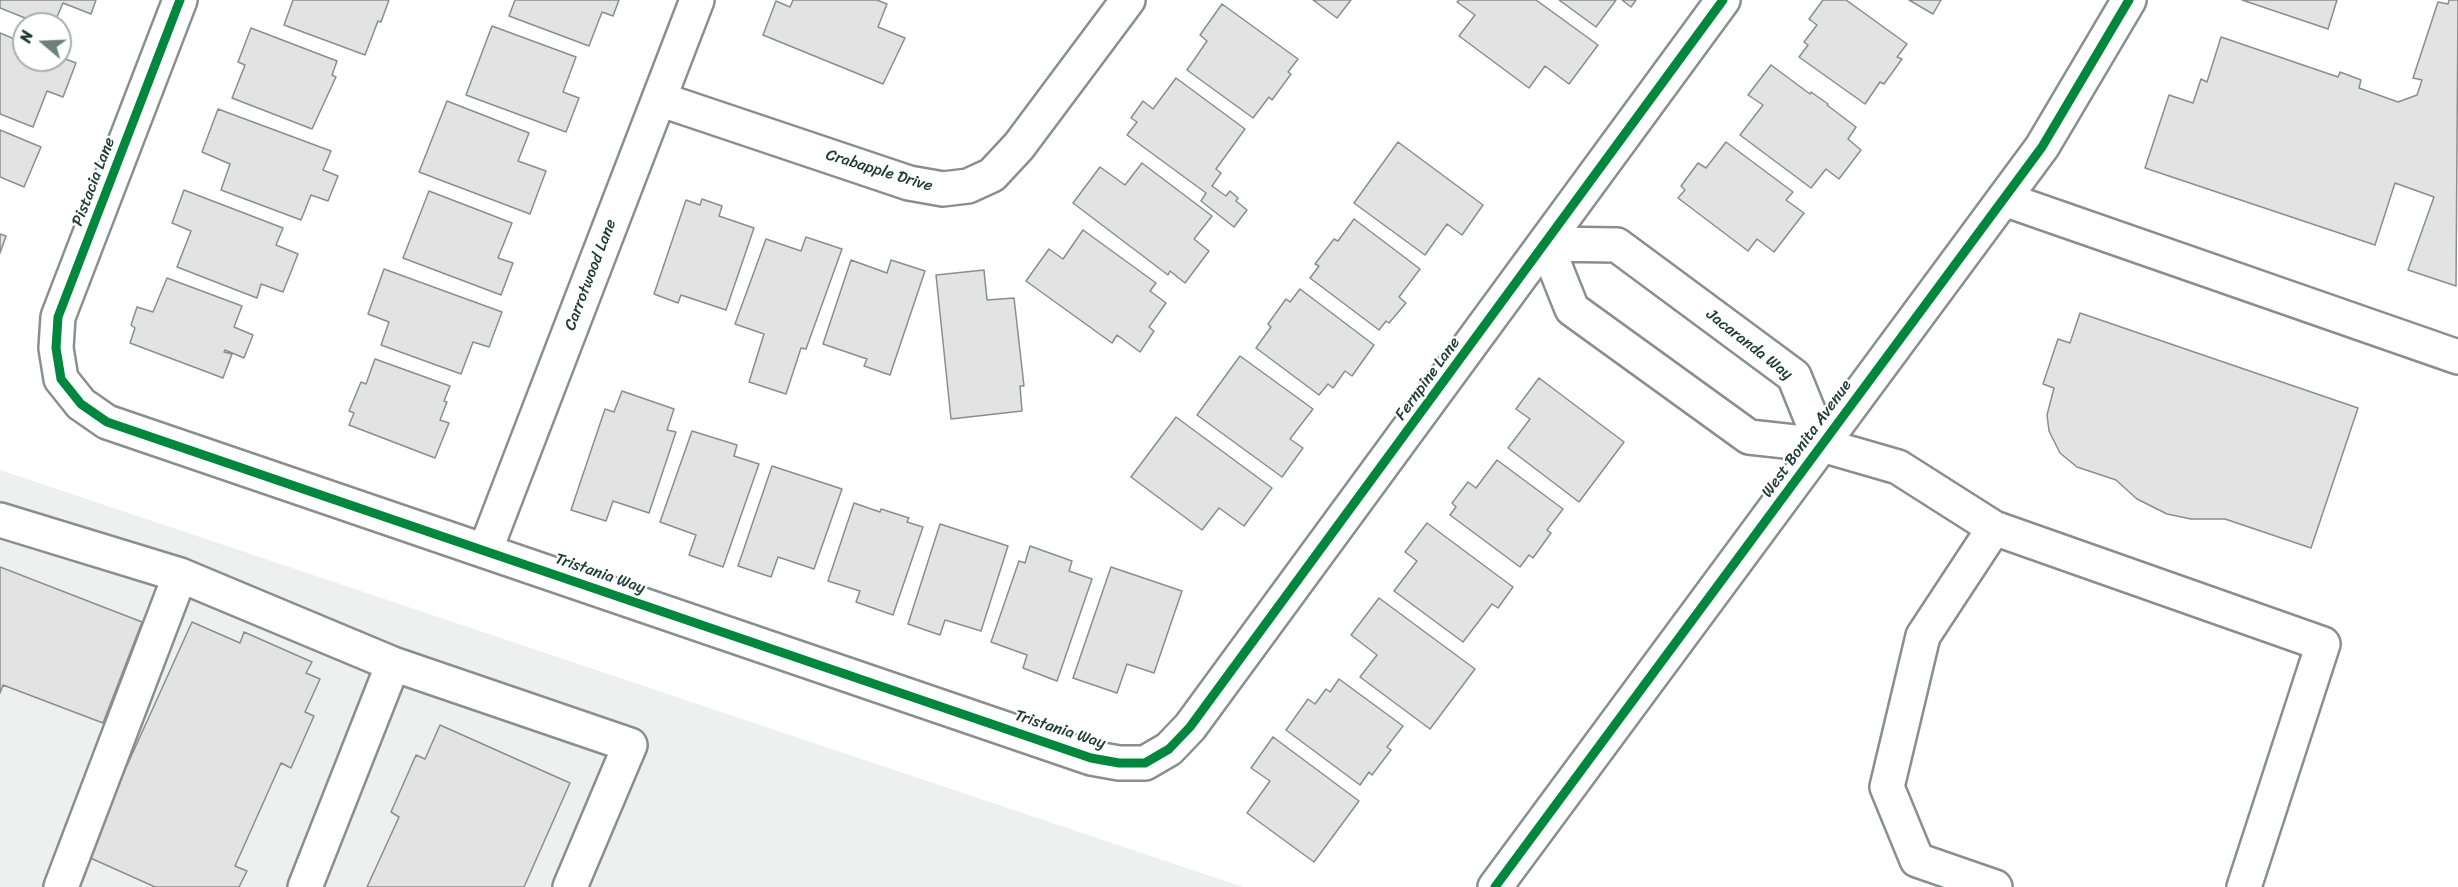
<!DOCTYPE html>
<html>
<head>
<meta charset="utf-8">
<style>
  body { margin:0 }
  #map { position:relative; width:2458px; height:887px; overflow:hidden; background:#fff; font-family:Sriracha,sans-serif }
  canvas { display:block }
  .north { position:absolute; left:12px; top:12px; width:60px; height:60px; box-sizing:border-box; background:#fff; border:2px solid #a5b1ae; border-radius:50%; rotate:289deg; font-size:16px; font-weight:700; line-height:24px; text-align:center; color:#1f3d34 }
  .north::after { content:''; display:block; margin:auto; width:21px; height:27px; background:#6d817b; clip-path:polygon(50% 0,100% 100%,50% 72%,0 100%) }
</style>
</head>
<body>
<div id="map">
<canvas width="2458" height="887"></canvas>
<div class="north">N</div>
</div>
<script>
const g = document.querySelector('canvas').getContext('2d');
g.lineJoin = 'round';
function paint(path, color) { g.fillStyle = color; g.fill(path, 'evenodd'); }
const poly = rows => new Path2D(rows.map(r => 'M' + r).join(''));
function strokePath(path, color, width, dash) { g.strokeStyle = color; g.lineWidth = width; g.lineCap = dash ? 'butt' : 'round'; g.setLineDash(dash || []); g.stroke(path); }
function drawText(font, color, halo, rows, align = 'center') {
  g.font = font + ' Sriracha,sans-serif'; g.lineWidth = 4.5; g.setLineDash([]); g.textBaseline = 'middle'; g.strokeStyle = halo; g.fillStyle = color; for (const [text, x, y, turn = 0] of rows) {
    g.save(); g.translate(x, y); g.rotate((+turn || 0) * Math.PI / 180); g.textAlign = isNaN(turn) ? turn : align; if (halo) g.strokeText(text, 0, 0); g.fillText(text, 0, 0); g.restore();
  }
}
paint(poly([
  [0,470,1243,887,0,887]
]), '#edf0ef');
const building = poly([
  [0,0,96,0,91,14,63,3,54,24,40,24,0,8,0,0],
  [293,0,389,0,381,22,378,21,365,55,284,25,293,0],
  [515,0,619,0,613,16,602,12,589,46,509,16,515,0],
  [793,0,877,0,887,4,878,27,905,38,883,84,763,35,776,1,790,7,793,0],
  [1313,0,1351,0,1337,18,1313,0],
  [1459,0,1536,0,1598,45,1569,84,1545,66,1529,88,1459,36,1475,15,1457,2,1459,0],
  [1559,0,1616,0,1596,27,1559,0],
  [1622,0,1636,0,1631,7,1622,0],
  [1823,0,1846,0,1907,44,1897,57,1902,59,1884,84,1880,82,1865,104,1799,57,1808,45,1804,42,1817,25,1809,19,1823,0],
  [1909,0,1941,0,1933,14,1909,0],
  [2242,0,2337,0,2328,29,2242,0],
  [2449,0,2458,0,2456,286,2408,270,2434,197,2395,183,2375,245,2145,168,2169,95,2193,103,2201,79,2207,82,2221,37,2338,77,2340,72,2361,80,2359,88,2398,102,2417,95,2422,80,2413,78,2438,2,2448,4,2449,0],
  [1222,4,1298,59,1288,72,1291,74,1272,100,1269,97,1253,118,1187,70,1207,41,1200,35,1222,4],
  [492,26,576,57,563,92,579,98,566,132,466,95,492,26],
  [251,28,337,61,332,75,336,77,312,129,232,98,245,65,238,62,251,28],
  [0,33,24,43,24,60,60,60,60,57,76,63,63,97,47,91,33,127,0,114,0,33],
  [1771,65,1810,94,1811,92,1828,104,1827,105,1856,127,1848,139,1861,150,1839,179,1826,169,1811,188,1740,135,1763,105,1748,95,1771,65],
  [1176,78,1245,129,1216,169,1221,173,1212,186,1226,196,1230,191,1238,198,1236,201,1247,210,1234,227,1201,201,1206,193,1127,135,1137,122,1131,118,1143,101,1153,109,1176,78],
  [447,101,529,133,518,161,546,171,530,214,419,172,447,101],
  [218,109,331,151,323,170,338,176,328,201,311,195,301,220,221,190,230,164,202,152,218,109],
  [0,130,41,147,24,187,0,177,0,130],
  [1398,142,1483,205,1462,235,1447,224,1425,255,1354,203,1398,142],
  [1726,142,1793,192,1786,200,1804,213,1774,252,1757,239,1748,251,1678,198,1685,190,1681,186,1698,163,1706,168,1726,142],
  [1142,163,1212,216,1194,239,1209,251,1185,283,1170,271,1168,275,1073,203,1100,167,1125,185,1142,163],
  [184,190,283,228,276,245,298,254,283,292,261,284,257,298,177,267,191,231,172,223,184,190],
  [429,191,512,223,498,258,513,263,501,295,403,258,429,191],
  [702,199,722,206,719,216,754,228,726,310,681,295,678,303,654,294,686,200,700,205,702,199],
  [1354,219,1420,269,1399,297,1406,303,1389,323,1386,321,1379,330,1310,278,1319,266,1315,264,1334,239,1338,241,1354,219],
  [1083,230,1156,283,1150,291,1166,303,1149,327,1154,331,1140,352,1117,335,1112,343,1026,281,1049,249,1063,259,1083,230],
  [0,234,6,236,0,253,0,234],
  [806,237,842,249,806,349,801,348,786,394,749,382,764,334,735,324,766,239,801,251,806,237],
  [851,260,887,273,891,260,925,271,890,375,864,366,867,359,823,344,851,260],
  [384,269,502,312,489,347,473,342,461,374,381,345,389,322,368,314,384,269],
  [984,270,987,300,1014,298,1024,386,1020,386,1022,411,951,419,936,275,984,270],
  [167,278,242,306,234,327,253,335,244,358,225,350,224,352,232,354,223,378,130,343,135,328,131,325,137,307,153,312,167,278],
  [1300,289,1374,345,1352,376,1345,371,1333,388,1328,384,1319,395,1256,348,1271,327,1268,324,1286,299,1290,302,1300,289],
  [2080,313,2358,408,2311,548,2225,519,2191,519,2167,514,2137,499,2116,480,2077,467,2060,453,2049,431,2047,415,2054,388,2043,384,2058,339,2070,343,2080,313],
  [1240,356,1313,409,1290,439,1303,448,1282,477,1197,415,1240,356],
  [375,359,450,386,444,401,447,402,440,420,449,423,435,458,349,425,354,413,349,411,361,382,366,384,375,359],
  [1539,378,1624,442,1579,502,1508,448,1530,419,1516,409,1539,378],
  [622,391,674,409,667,430,676,432,649,513,613,501,606,521,571,510,605,409,614,412,622,391],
  [1176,417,1272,488,1244,526,1219,508,1202,530,1131,477,1176,417],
  [692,431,737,445,734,456,759,464,723,567,689,555,696,535,660,522,692,431],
  [1497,460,1563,509,1547,530,1551,533,1533,558,1529,555,1520,567,1450,515,1456,507,1452,503,1468,482,1476,488,1497,460],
  [772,466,842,489,814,569,778,557,771,577,738,566,772,466],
  [854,503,880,512,881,509,909,518,907,522,923,527,893,615,856,602,860,591,828,581,854,503],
  [1427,523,1513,587,1498,608,1492,604,1463,642,1394,591,1417,561,1405,552,1427,523],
  [940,524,1008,546,981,631,945,620,940,635,908,624,940,524],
  [1030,546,1072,561,1069,571,1092,579,1057,681,1023,668,1027,655,991,642,1019,561,1025,563,1030,546],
  [0,567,142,622,103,723,3,685,0,693,0,567],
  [1111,567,1182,591,1154,673,1127,664,1117,693,1073,678,1111,567],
  [1379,598,1475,669,1430,729,1360,677,1377,655,1351,635,1379,598],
  [192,622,240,643,244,632,312,662,306,673,320,679,305,712,314,716,291,768,281,763,235,866,247,871,239,887,155,887,86,856,192,622],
  [1339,679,1403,726,1387,747,1391,750,1372,775,1369,772,1360,785,1286,730,1308,699,1315,704,1326,689,1330,692,1339,679],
  [440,725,570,783,524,887,367,887,399,817,391,812,416,755,425,759,440,725],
  [1273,737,1359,801,1314,862,1247,813,1270,781,1251,768,1273,737]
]);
paint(building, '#e2e3e2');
strokePath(building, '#898f8d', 1.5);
const minor = poly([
  [180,0,58,317,56,348,61,379,81,404,107,422,1091,758,1119,763,1145,763,1169,749,1190,727,1723,0],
  [659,99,909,183,943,189,968,186,992,175,1019,146,1128,0],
  [2004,199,2458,357],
  [1822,445,1794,376,1617,245,1546,244,1572,309,1749,437,1822,445,1898,467,1994,528,2323,644,2244,887],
  [0,520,180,575,393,664,630,745,570,887],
  [1994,528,1923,636,1887,787,1917,860,1995,887],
  [485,551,697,0],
  [61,887,180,575],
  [305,887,393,664]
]);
const major = poly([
  [1495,887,2042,147,2129,0]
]);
strokePath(minor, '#898f8d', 38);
strokePath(major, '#898f8d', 38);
strokePath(minor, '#fff', 33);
strokePath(major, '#fff', 33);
strokePath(poly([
  [180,0,58,317,56,348,61,379,81,404,107,422,1091,758,1119,763,1145,763,1169,749,1190,727,1723,0],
  [1495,887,2042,147,2129,0]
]), '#00873e', 9);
drawText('16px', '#1f3d34', '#fff', [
  ["Crabapple Drive",879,171,17],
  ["Pistacia Lane",94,182,-69],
  ["Carrotwood Lane",591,275,-69],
  ["Jacaranda Way",1749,345,38],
  ["Fernpine Lane",1428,379,-54],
  ["West Bonita Avenue",1807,439,-54],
  ["Tristania Way",600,574,19],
  ["Tristania Way",1060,730,18]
]);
</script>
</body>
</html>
